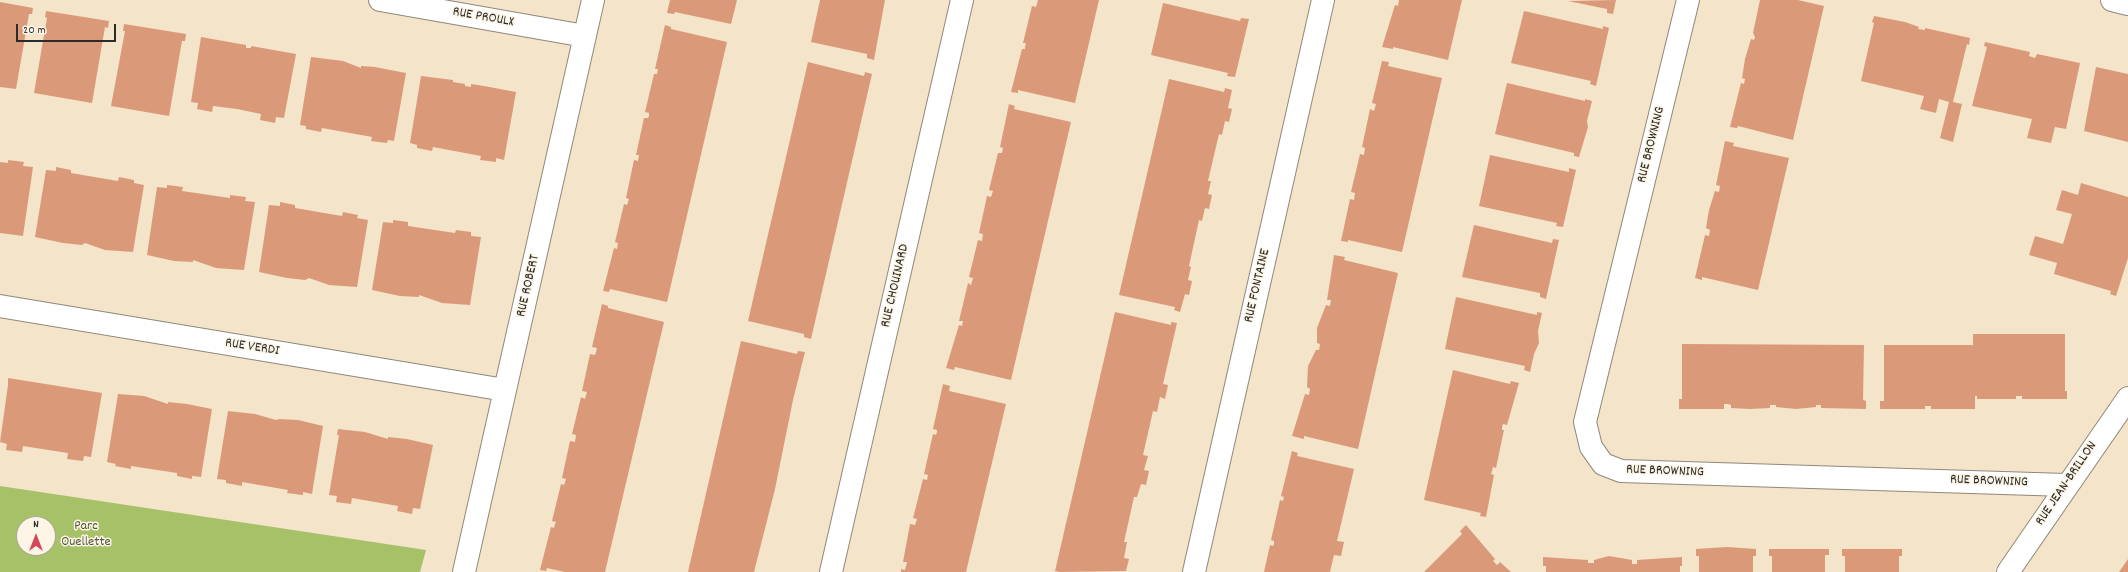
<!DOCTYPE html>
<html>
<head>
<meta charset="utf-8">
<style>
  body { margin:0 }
  #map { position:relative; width:2128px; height:572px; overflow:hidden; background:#f4e4c9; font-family:Dekko,sans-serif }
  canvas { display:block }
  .north { position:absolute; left:16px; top:516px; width:40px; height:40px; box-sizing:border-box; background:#fcf5e5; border:1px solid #a8a49b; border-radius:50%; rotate:0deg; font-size:11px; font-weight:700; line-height:16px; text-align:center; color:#2b2b2b }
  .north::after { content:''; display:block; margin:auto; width:14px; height:18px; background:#d1495b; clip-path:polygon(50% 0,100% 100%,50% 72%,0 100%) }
  .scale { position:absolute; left:16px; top:24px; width:100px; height:18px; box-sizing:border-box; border:2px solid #2b2b2b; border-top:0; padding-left:5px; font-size:12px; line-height:14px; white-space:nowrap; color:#2b2b2b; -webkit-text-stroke:3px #fcf5e5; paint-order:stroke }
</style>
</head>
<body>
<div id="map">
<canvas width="2128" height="572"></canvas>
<div class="north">N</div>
<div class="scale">20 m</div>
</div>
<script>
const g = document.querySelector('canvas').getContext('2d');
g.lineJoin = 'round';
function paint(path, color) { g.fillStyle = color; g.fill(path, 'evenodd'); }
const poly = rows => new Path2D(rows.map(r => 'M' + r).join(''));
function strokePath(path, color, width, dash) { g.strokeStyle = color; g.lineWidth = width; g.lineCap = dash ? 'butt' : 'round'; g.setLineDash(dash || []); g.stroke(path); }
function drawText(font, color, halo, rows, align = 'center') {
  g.font = font + ' Dekko,sans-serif'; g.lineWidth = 3; g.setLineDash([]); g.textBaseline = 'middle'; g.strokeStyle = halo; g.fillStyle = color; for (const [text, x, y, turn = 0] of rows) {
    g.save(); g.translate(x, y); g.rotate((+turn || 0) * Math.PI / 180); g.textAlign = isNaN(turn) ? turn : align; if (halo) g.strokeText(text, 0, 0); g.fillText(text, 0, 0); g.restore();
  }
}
paint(poly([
  [0,486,426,550,420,572,0,572],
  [24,524,48,524,48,548,24,548]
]), '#a6c167');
paint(poly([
  [670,0,737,0,731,24,675,12,674,14,667,13],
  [820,0,885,0,874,60,867,58,867,54,811,42],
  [1038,0,1099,0,1075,103,1018,90,1018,93,1011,92,1022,49,1025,49,1025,47,1026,43,1023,43,1032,6,1036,7],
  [1399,0,1462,0,1448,60,1393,47,1393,49,1382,47,1395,5,1398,6],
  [1616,0,1613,14,1607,13,1607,9,1568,1],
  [1760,0,1798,0,1824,6,1793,140,1738,126,1737,128,1730,127,1741,83,1744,84,1745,79,1742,78,1745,59,1751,39,1754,40,1755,37,1753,33],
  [0,2,33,8,32,14,29,14,16,89,0,87],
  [1163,3,1240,21,1241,18,1249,19,1235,77,1227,76,1228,73,1151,55],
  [46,11,109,21,108,28,105,27,92,103,34,93,47,18,45,17],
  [1524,11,1603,29,1603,26,1609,28,1596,86,1590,84,1591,81,1511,63],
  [1874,16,1905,22,1919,27,1918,29,1925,30,1925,28,1970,38,1969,45,1967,44,1953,102,1962,104,1953,142,1940,138,1949,102,1939,99,1936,113,1920,109,1924,96,1861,81,1874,23,1872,22],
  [124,24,186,34,185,41,182,41,169,116,111,106,125,31,123,31],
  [665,25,671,27,671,29,727,42,667,302,610,289,609,292,603,291,614,248,617,249,618,243,615,242,624,204,627,205,629,199,626,198,634,160,638,161,639,155,636,155,644,118,648,118,649,116,649,113,645,112,654,74,657,74,658,69,655,69],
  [201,37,246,45,246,48,251,48,251,46,296,54,284,118,276,117,275,123,260,120,261,114,237,109,213,106,212,112,197,109,198,103,191,102],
  [1985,42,2030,52,2029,56,2035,58,2037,54,2080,63,2066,129,2055,127,2051,143,2027,138,2032,119,1972,106,1987,47,1984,46],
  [311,57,343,61,361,68,361,66,375,67,406,73,394,141,388,140,387,143,371,141,372,137,322,128,321,132,306,129,306,126,300,125],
  [1382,61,1389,62,1388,66,1442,78,1402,252,1348,240,1348,242,1341,241,1350,199,1354,200,1355,193,1351,192,1360,154,1364,155,1365,148,1362,147,1370,109,1374,111,1376,104,1372,103],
  [808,62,864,76,865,72,872,74,811,339,804,337,804,334,748,321],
  [2096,67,2128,74,2128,142,2084,131],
  [421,76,453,80,453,82,465,84,465,86,471,87,471,84,484,86,516,92,504,160,496,158,496,162,480,160,481,156,433,147,432,151,417,148,417,145,410,143],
  [1169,79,1224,92,1225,88,1232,90,1228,108,1232,109,1229,122,1225,121,1222,135,1219,134,1208,181,1211,181,1208,194,1212,195,1209,209,1205,208,1202,221,1199,220,1189,266,1191,267,1188,280,1192,281,1189,295,1185,294,1180,312,1174,310,1175,307,1119,295],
  [1507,83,1585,101,1585,99,1592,101,1587,121,1588,127,1579,157,1574,156,1574,153,1495,134],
  [1009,104,1015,106,1014,109,1071,122,1011,380,955,367,954,370,946,368,959,325,962,326,963,321,959,321,968,283,971,285,973,278,969,277,978,240,982,241,983,234,979,233,987,196,991,197,993,191,989,190,998,153,1002,153,1003,148,1000,147],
  [1725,141,1734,143,1733,146,1789,158,1758,290,1702,277,1702,280,1695,278,1705,235,1709,236,1710,230,1706,228,1709,210,1715,191,1719,192,1720,186,1716,185],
  [1490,155,1569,172,1569,168,1576,170,1563,227,1556,226,1557,223,1479,206],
  [8,160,24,162,23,166,33,167,23,236,0,233,0,162,8,163],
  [56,167,71,170,71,173,118,181,119,177,134,180,134,183,144,185,133,252,105,250,85,243,82,245,63,243,35,237,46,170,56,171],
  [2081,183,2128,197,2128,258,2116,296,2110,294,2111,291,2054,274,2057,263,2029,255,2035,236,2063,244,2072,214,2056,210,2062,190,2078,195],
  [167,185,183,187,182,191,230,198,230,195,246,197,245,201,255,202,244,270,216,268,193,260,193,262,174,261,147,255,157,187,167,188],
  [280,202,295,205,295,208,342,216,343,212,358,215,357,218,368,220,357,287,329,285,309,278,305,280,287,278,259,272,269,205,280,206],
  [393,220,408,222,408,226,455,233,456,230,471,232,471,236,481,237,470,305,442,303,419,295,419,297,400,296,372,290,383,222,393,223],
  [1474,225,1552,243,1553,239,1559,240,1546,299,1540,297,1540,293,1462,277],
  [1334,255,1345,257,1344,260,1398,273,1358,449,1304,436,1304,439,1292,436,1305,394,1309,395,1310,389,1307,387,1308,366,1316,350,1319,350,1320,344,1317,343,1317,328,1326,305,1330,306,1331,300,1327,300],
  [1456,297,1537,315,1537,312,1542,313,1538,331,1539,343,1534,354,1530,372,1524,370,1525,366,1445,349],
  [602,304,608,306,608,308,664,322,605,572,565,572,547,568,546,571,540,570,551,527,554,528,555,524,556,522,552,521,561,484,564,485,566,479,562,478,570,441,575,442,576,435,572,434,581,397,585,399,587,392,582,391,590,354,595,355,596,352,597,348,592,347],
  [1115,312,1171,325,1171,322,1177,323,1163,384,1168,385,1165,399,1160,397,1157,412,1153,411,1143,455,1148,456,1144,470,1149,471,1146,485,1141,484,1137,497,1134,497,1124,542,1127,542,1124,558,1129,559,1126,571,1060,572,1055,571],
  [1973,334,2065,334,2065,391,2067,391,2067,399,2022,399,2022,396,2016,396,2016,399,1977,399,1977,396,1975,396,1975,409,1931,409,1931,406,1925,406,1925,409,1880,409,1880,401,1884,401,1884,345,1973,345],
  [741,341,797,354,798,351,805,352,793,400,775,489,754,572,688,572],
  [1682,344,1864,345,1863,400,1866,401,1866,409,1821,408,1821,405,1816,405,1816,407,1796,409,1776,407,1776,405,1770,405,1770,408,1750,409,1731,408,1731,405,1728,404,1724,404,1724,409,1679,409,1679,399,1682,399],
  [1453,370,1510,384,1511,381,1519,383,1507,425,1503,424,1502,427,1502,430,1504,430,1496,468,1493,467,1492,471,1491,474,1494,475,1486,517,1480,516,1481,513,1424,500],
  [8,378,102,393,91,457,84,456,83,461,67,459,68,453,23,446,22,452,6,450,7,444,0,442,8,385],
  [943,384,950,386,949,391,1006,404,966,572,901,572,901,569,905,570,907,562,903,562,910,524,915,525,917,519,913,518,923,479,927,480,928,475,924,474,933,434,936,435,937,432,937,430,933,429],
  [118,394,144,396,168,404,168,402,187,404,212,409,201,477,192,476,192,479,177,476,177,473,131,466,131,469,115,466,116,464,107,462],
  [228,411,255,414,276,420,279,419,298,420,323,426,312,494,303,492,303,495,287,493,288,490,242,482,242,486,226,483,226,480,217,479],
  [338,429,365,432,388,439,388,437,407,439,433,445,420,509,413,508,412,514,397,511,398,506,352,498,351,504,336,502,337,496,329,495,339,435,337,435],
  [1292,451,1298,453,1297,456,1354,469,1337,541,1344,542,1341,556,1334,555,1330,572,1264,572,1270,545,1273,546,1274,544,1274,541,1271,540,1280,500,1283,501,1284,497,1281,496],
  [1466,525,1495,559,1493,561,1497,565,1500,562,1511,572,1424,572,1462,534,1460,531],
  [1727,547,1756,549,1756,556,1753,556,1753,572,1699,572,1699,556,1696,556,1696,549],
  [1769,549,1829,549,1829,555,1825,555,1825,572,1772,572,1772,556,1769,556],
  [1842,549,1902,549,1902,556,1899,556,1899,572,1845,572,1845,556,1842,556],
  [1609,556,1632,560,1632,564,1637,564,1637,560,1682,557,1682,566,1680,566,1680,572,1546,572,1546,566,1543,566,1543,557,1588,560,1588,563,1594,563,1594,560],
  [2128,559,2128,572,2119,572]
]), '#da9a79');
const street = poly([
  [380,0,585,36],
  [1688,0,1585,422,1591,447,1603,464,1621,471,2066,485],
  [2112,0,2128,4],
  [0,306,505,390],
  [464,572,593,0],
  [831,572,962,0],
  [1194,572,1323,0],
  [2008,572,2128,398]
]);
strokePath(street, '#90887a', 24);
strokePath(street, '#fff', 22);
drawText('14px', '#2b2b2b', '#fcf5e5', [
  ["RUE PROULX",483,18,10],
  ["RUE BROWNING",1652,145,-76],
  ["RUE ROBERT",529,286,-77],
  ["RUE CHOUINARD",896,286,-77],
  ["RUE FONTAINE",1258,286,-77],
  ["RUE VERDI",252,348,9],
  ["RUE BROWNING",1665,472,2],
  ["RUE BROWNING",1989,482,2],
  ["RUE JEAN-BRILLON",2067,484,-56]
]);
drawText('14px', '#50583d', '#fcf5e5', [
  ["Parc",86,527],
  ["Ouellette",86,543]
]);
</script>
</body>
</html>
